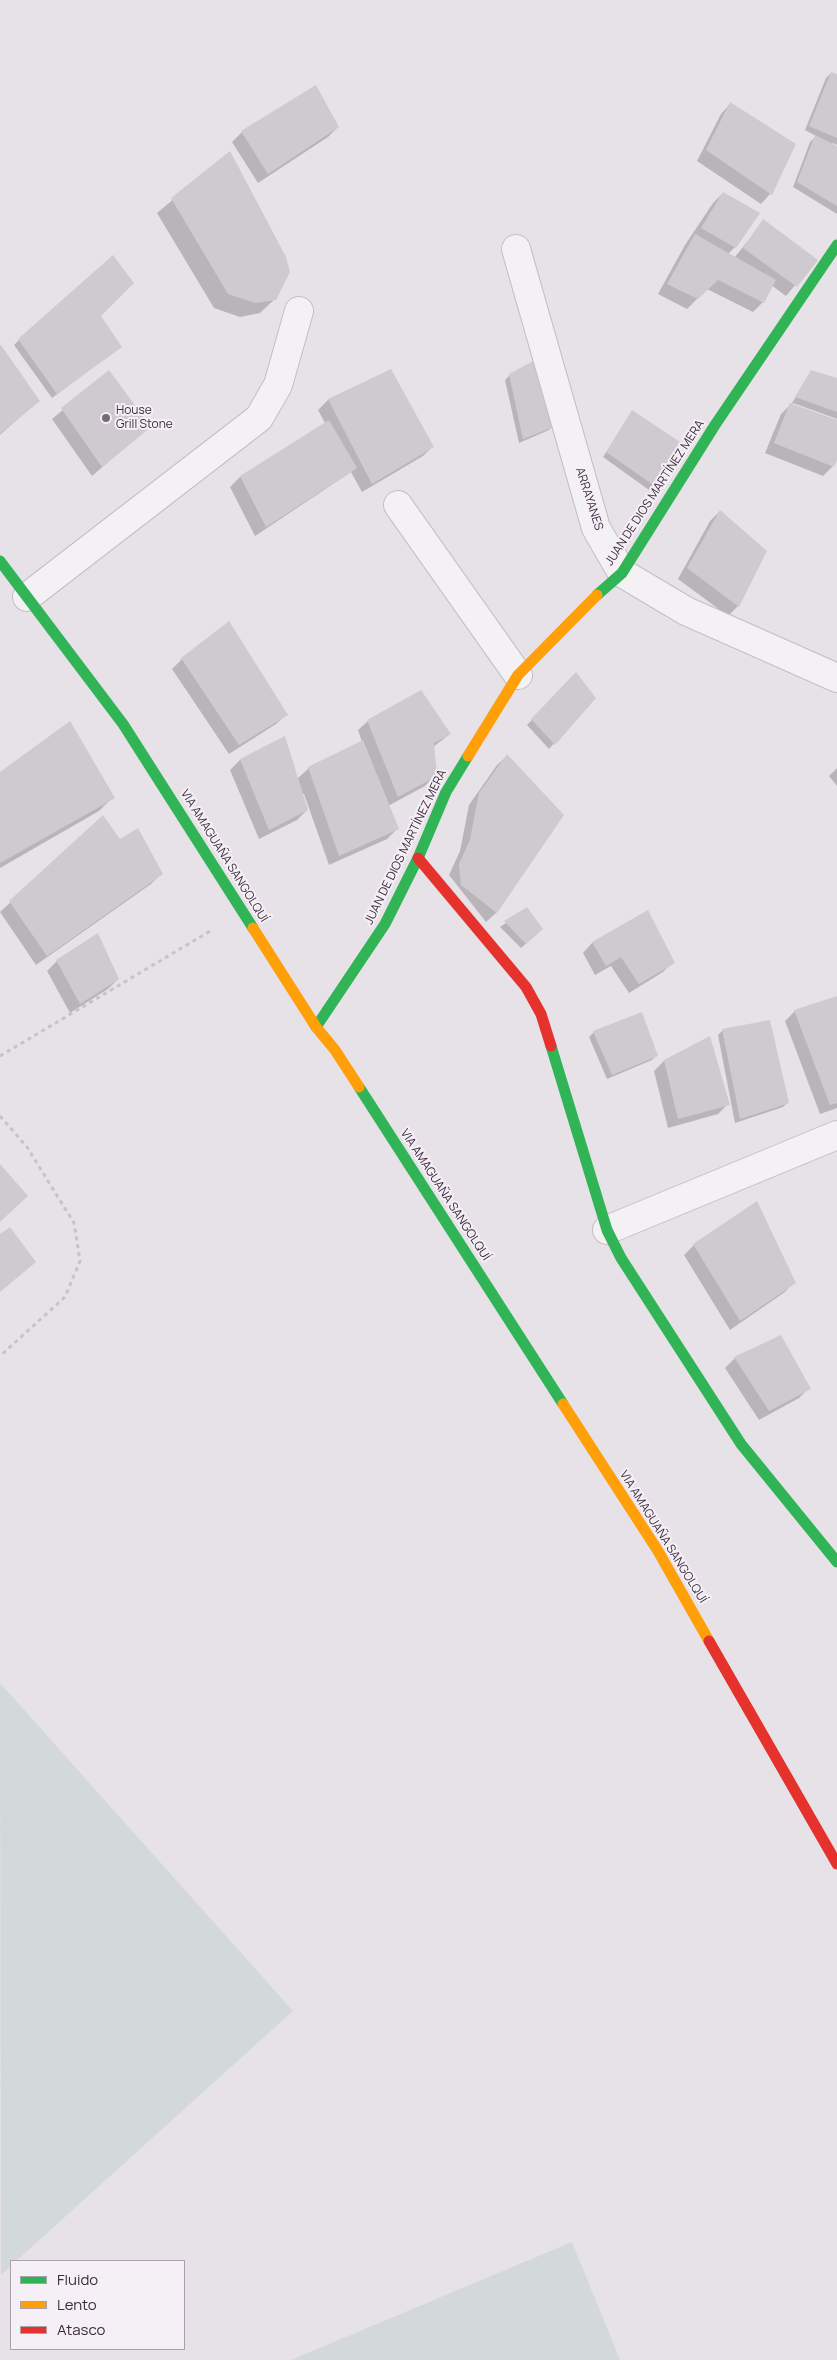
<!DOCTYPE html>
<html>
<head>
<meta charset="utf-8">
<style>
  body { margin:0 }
  #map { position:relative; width:837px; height:2360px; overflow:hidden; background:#e7e2e7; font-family:Manrope,sans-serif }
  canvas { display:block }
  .legend { position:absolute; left:10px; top:2260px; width:175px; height:90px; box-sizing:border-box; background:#f5f0f6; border:1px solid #aba1ac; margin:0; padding:6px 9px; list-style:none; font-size:15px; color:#3d2b3e }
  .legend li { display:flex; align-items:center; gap:10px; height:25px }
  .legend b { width:25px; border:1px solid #aba1ac }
</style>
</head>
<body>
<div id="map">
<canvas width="837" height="2360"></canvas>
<ul class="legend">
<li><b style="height:6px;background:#30b455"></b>Fluido</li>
<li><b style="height:6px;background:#ff9f0a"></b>Lento</li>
<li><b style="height:6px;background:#e5322d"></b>Atasco</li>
</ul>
</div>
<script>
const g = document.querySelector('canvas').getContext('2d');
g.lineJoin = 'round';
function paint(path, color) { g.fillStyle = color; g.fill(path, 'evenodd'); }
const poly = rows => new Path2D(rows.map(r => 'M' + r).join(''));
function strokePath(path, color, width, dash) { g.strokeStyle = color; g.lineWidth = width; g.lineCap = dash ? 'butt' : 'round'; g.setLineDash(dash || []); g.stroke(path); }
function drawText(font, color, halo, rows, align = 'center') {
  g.font = font + ' Manrope,sans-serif'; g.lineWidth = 4; g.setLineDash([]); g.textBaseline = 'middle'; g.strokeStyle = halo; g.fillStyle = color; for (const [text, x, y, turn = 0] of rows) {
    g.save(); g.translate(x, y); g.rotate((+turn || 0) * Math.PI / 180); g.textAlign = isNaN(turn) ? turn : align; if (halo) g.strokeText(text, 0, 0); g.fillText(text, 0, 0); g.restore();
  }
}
paint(poly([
  [0,1683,293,2011,16,2261,11,2261,11,2266,1,2275],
  [572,2242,620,2360,291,2360]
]), '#d3d8db');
paint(poly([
  [831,73,837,75,837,145,833,143,832,145,837,148,837,214,793,187,810,142,816,136,805,130,826,78],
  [315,86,338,127,328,137,258,183,232,142,242,132],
  [730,104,770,194,761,204,697,161,721,114],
  [229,153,275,299,260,313,240,317,214,308,157,213],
  [723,193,735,247,728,254,734,258,764,221,816,260,786,296,771,285,763,302,753,312,707,289,687,309,658,294,685,245,713,203],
  [19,340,115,351,52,398,14,345],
  [0,348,38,401,0,435],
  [390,370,432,447,423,456,362,492,351,472,255,536,230,487,240,477,325,423,318,410,328,400],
  [812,371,837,380,837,419,793,403,792,405,837,422,837,457,833,466,823,476,765,453,781,414,792,403],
  [109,372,149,427,92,476,52,419],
  [510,375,554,425,549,430,519,443,505,380],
  [632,412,681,444,649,490,603,457],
  [720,511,765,551,738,606,728,616,678,579,710,521],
  [182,659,286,715,276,724,229,754,172,669],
  [576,674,594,698,549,749,527,725],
  [368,721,450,734,433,747,435,775,425,786,388,806,397,829,387,839,329,865,304,794,302,794,307,810,297,820,259,839,230,770,240,760,297,779,309,768,362,742,358,730],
  [507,756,562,815,496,913,486,922,449,875,460,851,469,805,497,765],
  [837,768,837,786,829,776],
  [0,773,113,797,99,811,0,868],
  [103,817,120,841,161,874,151,884,36,965,0,912],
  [527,909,537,934,521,948,500,927],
  [647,912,673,962,663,972,629,993,611,966,595,975,583,953,592,943],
  [57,961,118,979,108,989,70,1013,47,971],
  [837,997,837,1108,820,1114,785,1021,795,1011],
  [723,1030,788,1102,783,1107,735,1123,718,1035],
  [594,1032,657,1055,652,1060,607,1079,589,1037],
  [664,1061,728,1104,718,1114,668,1128,654,1071],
  [694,1245,794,1282,785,1292,730,1330,684,1255],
  [735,1358,809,1388,799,1398,759,1420,725,1368]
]), '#0003');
paint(poly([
  [831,72,837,74,837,138,809,126],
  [316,85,339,127,268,174,241,131],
  [730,102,796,144,772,195,706,150],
  [815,135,837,146,837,206,797,182],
  [230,151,286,257,290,272,276,300,255,303,228,294,171,198],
  [723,192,760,213,736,248,701,228],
  [763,219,818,260,797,287,743,248],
  [695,234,776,280,764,303,718,280,698,299,667,284],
  [113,255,134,283,101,316,122,347,57,394,18,339],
  [1,345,40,401,0,434,0,346],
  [537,359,556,426,523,439,509,374],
  [391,369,434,447,372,484,328,399],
  [109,370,151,427,102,467,61,408],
  [811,370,837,378,837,412,795,397],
  [790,403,837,420,837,460,834,467,774,443],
  [632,410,683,444,655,486,606,452],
  [329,420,357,468,266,527,240,476],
  [720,510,767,551,739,607,687,568],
  [229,621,288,715,239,745,181,658],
  [576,672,596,698,555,745,531,719],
  [421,690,451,734,434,743,437,776,398,797,367,720],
  [70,721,115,798,0,863,0,772],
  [285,736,308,810,269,830,240,759],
  [363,740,399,829,339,856,308,767],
  [507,754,564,815,497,913,461,885,459,864,470,840,479,793],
  [103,815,120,839,138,828,163,874,47,956,9,901],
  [527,907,543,929,526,944,504,921],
  [648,910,675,963,639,984,621,957,606,966,592,942],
  [98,933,119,979,80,1004,56,960],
  [837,996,837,1103,830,1105,794,1010],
  [642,1012,658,1056,612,1075,593,1031],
  [770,1020,789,1103,740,1119,722,1029],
  [710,1036,730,1105,678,1119,664,1060],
  [0,1164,28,1196,0,1222],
  [757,1201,796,1283,740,1321,693,1244],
  [10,1227,36,1262,0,1292,0,1234],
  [781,1335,811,1389,769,1411,734,1357]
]), '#cfcacf');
const street = poly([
  [516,249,596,528,622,573,686,611,837,678],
  [398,505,518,675],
  [27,597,259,418,278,385,299,311],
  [607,1230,837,1135]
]);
strokePath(street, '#c3bfc3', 30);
strokePath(poly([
  [0,1056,212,930],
  [0,1116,27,1147,74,1223,80,1261,65,1297,0,1356]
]), '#c8c3c8', 3, [4, 4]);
strokePath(street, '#f4f1f4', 28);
strokePath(poly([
  [0,561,123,724,253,928],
  [597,595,622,573,715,425,837,245],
  [316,1027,385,924,418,858,446,792,468,756],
  [551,1046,607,1230,621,1258,741,1444,837,1562],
  [359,1087,563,1404]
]), '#30b455', 11);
strokePath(poly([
  [468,756,518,675,597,595],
  [253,928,316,1027,335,1050,359,1087],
  [563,1404,658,1551,709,1641]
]), '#ff9f0a', 11);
strokePath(poly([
  [418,858,526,987,541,1014,551,1046],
  [709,1641,837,1864]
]), '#e5322d', 11);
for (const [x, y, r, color] of [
  [106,418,5,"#786b79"]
]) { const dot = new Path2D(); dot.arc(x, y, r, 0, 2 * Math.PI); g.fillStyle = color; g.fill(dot); strokePath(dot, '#f5f0f6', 2); }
drawText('12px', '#3d2b3e', '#f5f0f6', [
  ["House",116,411],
  ["Grill Stone",116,425]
], 'left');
drawText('12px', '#3d2b3e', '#f5f0f6', [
  ["JUAN DE DIOS MARTÍNEZ MERA",655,493,-57],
  ["ARRAYANES",589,499,72],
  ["JUAN DE DIOS MARTÍNEZ MERA",406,847,-64],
  ["VIA AMAGUAÑA SANGOLQUÍ",224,856,58],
  ["VIA AMAGUAÑA SANGOLQUÍ",445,1195,57],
  ["VIA AMAGUAÑA SANGOLQUÍ",663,1537,58]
]);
</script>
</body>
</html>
